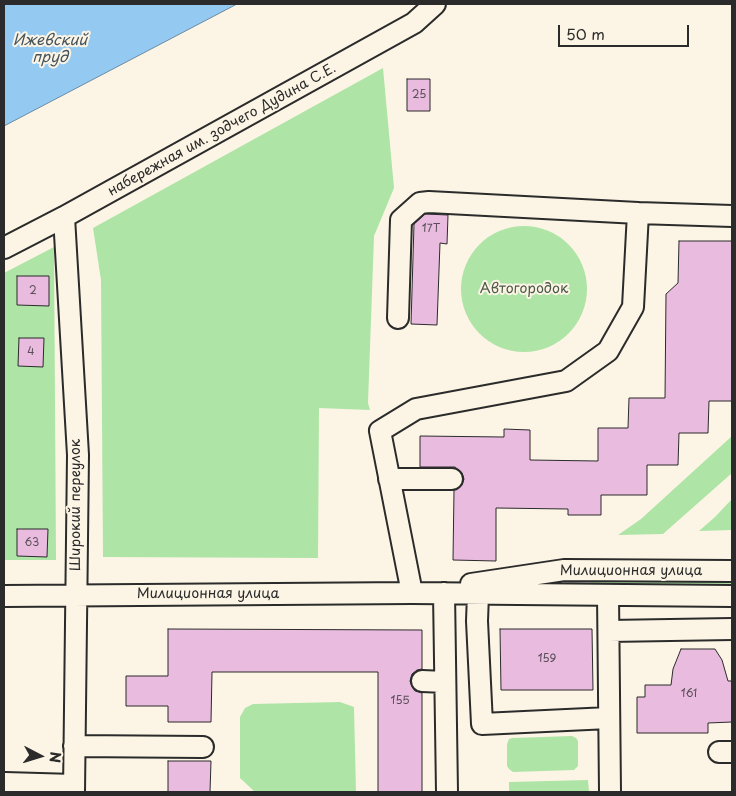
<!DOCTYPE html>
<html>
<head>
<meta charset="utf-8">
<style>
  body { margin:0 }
  #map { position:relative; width:736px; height:796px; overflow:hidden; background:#fcf5e5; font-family:"Playpen Sans",sans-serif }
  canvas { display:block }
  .frame { position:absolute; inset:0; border:5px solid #2b2b2b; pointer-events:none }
  .north { position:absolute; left:15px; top:731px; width:50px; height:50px; -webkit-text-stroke:4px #fcf5e5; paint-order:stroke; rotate:95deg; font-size:14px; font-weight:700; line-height:20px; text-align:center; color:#2b2b2b }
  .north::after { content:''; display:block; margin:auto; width:18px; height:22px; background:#2b2b2b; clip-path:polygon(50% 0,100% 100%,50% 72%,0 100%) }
  .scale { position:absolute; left:558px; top:25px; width:131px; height:22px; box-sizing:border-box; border:2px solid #2b2b2b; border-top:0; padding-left:6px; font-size:15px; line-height:18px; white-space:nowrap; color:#2b2b2b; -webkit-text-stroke:4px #fcf5e5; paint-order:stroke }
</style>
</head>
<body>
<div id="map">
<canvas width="736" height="796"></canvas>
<div class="frame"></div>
<div class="north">N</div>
<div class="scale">50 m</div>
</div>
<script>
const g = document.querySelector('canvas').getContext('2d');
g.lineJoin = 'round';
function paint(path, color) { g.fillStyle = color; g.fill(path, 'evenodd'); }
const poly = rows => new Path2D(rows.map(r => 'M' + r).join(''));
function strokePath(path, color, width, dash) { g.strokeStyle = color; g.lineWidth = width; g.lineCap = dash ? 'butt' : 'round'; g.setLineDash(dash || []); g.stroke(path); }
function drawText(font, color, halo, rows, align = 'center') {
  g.font = font + ' "Playpen Sans",sans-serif'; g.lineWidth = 4; g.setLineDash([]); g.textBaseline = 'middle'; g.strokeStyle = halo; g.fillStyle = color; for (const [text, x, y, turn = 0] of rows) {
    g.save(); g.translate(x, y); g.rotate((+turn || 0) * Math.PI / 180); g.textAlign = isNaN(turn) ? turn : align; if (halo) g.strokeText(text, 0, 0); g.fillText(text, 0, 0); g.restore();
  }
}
paint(poly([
  [383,68,394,188,374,236,368,403,370,410,319,408,318,558,103,557,101,280,93,228],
  '461 289a63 63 0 1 1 126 0a63 63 0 1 1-126 0Z',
  [54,247,56,560,4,560,4,273],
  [732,436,732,473,663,534,618,535,641,519],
  [732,499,732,530,699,531,715,517],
  [590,575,732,576,732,590,590,590],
  [340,702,354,707,356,792,255,792,240,778,240,717,245,708,253,704],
  [572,736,576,738,578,741,578,766,574,770,513,772,509,769,507,766,507,744,509,739,512,738],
  [588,780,589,792,509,792,509,782]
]), '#aee4a6');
const water = poly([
  [4,4,237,4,4,126,4,4]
]);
paint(water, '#94caf2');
strokePath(water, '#6a8aa2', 1);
const building = poly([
  [407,79,430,79,430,111,407,111,407,79],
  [425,214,448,215,447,244,440,243,437,325,411,324,414,224,425,214],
  [679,241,732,241,732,401,709,401,708,433,679,433,678,465,647,465,647,495,601,495,601,515,568,515,568,509,496,508,496,561,453,560,454,490,462,485,464,479,462,473,455,467,420,467,420,436,504,437,504,429,530,430,530,460,598,461,598,428,628,428,629,398,665,398,666,294,678,283,679,241],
  [17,276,49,276,49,306,17,305,17,276],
  [19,338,44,338,43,367,18,366,19,338],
  [17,529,48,529,47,557,17,556,17,529],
  [168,629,422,630,422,669,417,670,412,674,410,681,412,687,415,691,422,693,422,792,378,792,378,672,212,672,211,722,168,722,168,706,126,706,126,676,168,676,168,629],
  [500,629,592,629,593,690,501,690,500,629],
  [681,649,715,649,722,660,728,681,732,681,732,722,708,723,708,733,637,733,637,697,645,697,645,685,671,685,673,669,681,649],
  [168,761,211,761,210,792,168,792,168,761]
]);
paint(building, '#e8bbdf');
strokePath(building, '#2b2b2b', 1);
const minor = poly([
  [64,217,78,455,74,792],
  [4,248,64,217,414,23,435,4],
  [398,318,401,220,420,203,429,202,638,213],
  [389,479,452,479],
  [471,584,564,570,732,571],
  [412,593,380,431,416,409,566,381,608,351,633,307,638,213,732,216],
  [444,593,447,792],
  [478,594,477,621,482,724,609,718],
  [608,595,610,792],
  [4,596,412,593,732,596],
  [609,631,732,629],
  [422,681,445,682],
  [74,746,203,747],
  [719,752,732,752],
  [5,783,74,785]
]);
strokePath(minor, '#2b2b2b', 24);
strokePath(minor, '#fcf5e5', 20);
drawText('11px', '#5a4f58', null, [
  ["25",419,95],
  ["17Т",431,229],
  ["2",33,291],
  ["4",31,352],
  ["63",32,543],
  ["159",547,659],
  ["161",689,694],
  ["155",400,701]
]);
drawText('14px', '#2b2b2b', '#fcf5e5', [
  ["набережная им. зодчего Дудина С.Е.",222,130,-29],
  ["Широкий переулок",76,505,-90],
  ["Милиционная улица",631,571],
  ["Милиционная улица",208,594]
]);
drawText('14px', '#4c594a', '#fcf5e5', [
  ["Автогородок",524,289]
]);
drawText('italic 15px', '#45535d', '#fcf5e5', [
  ["Ижевский",50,41],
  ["пруд",50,58]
]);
</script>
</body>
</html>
